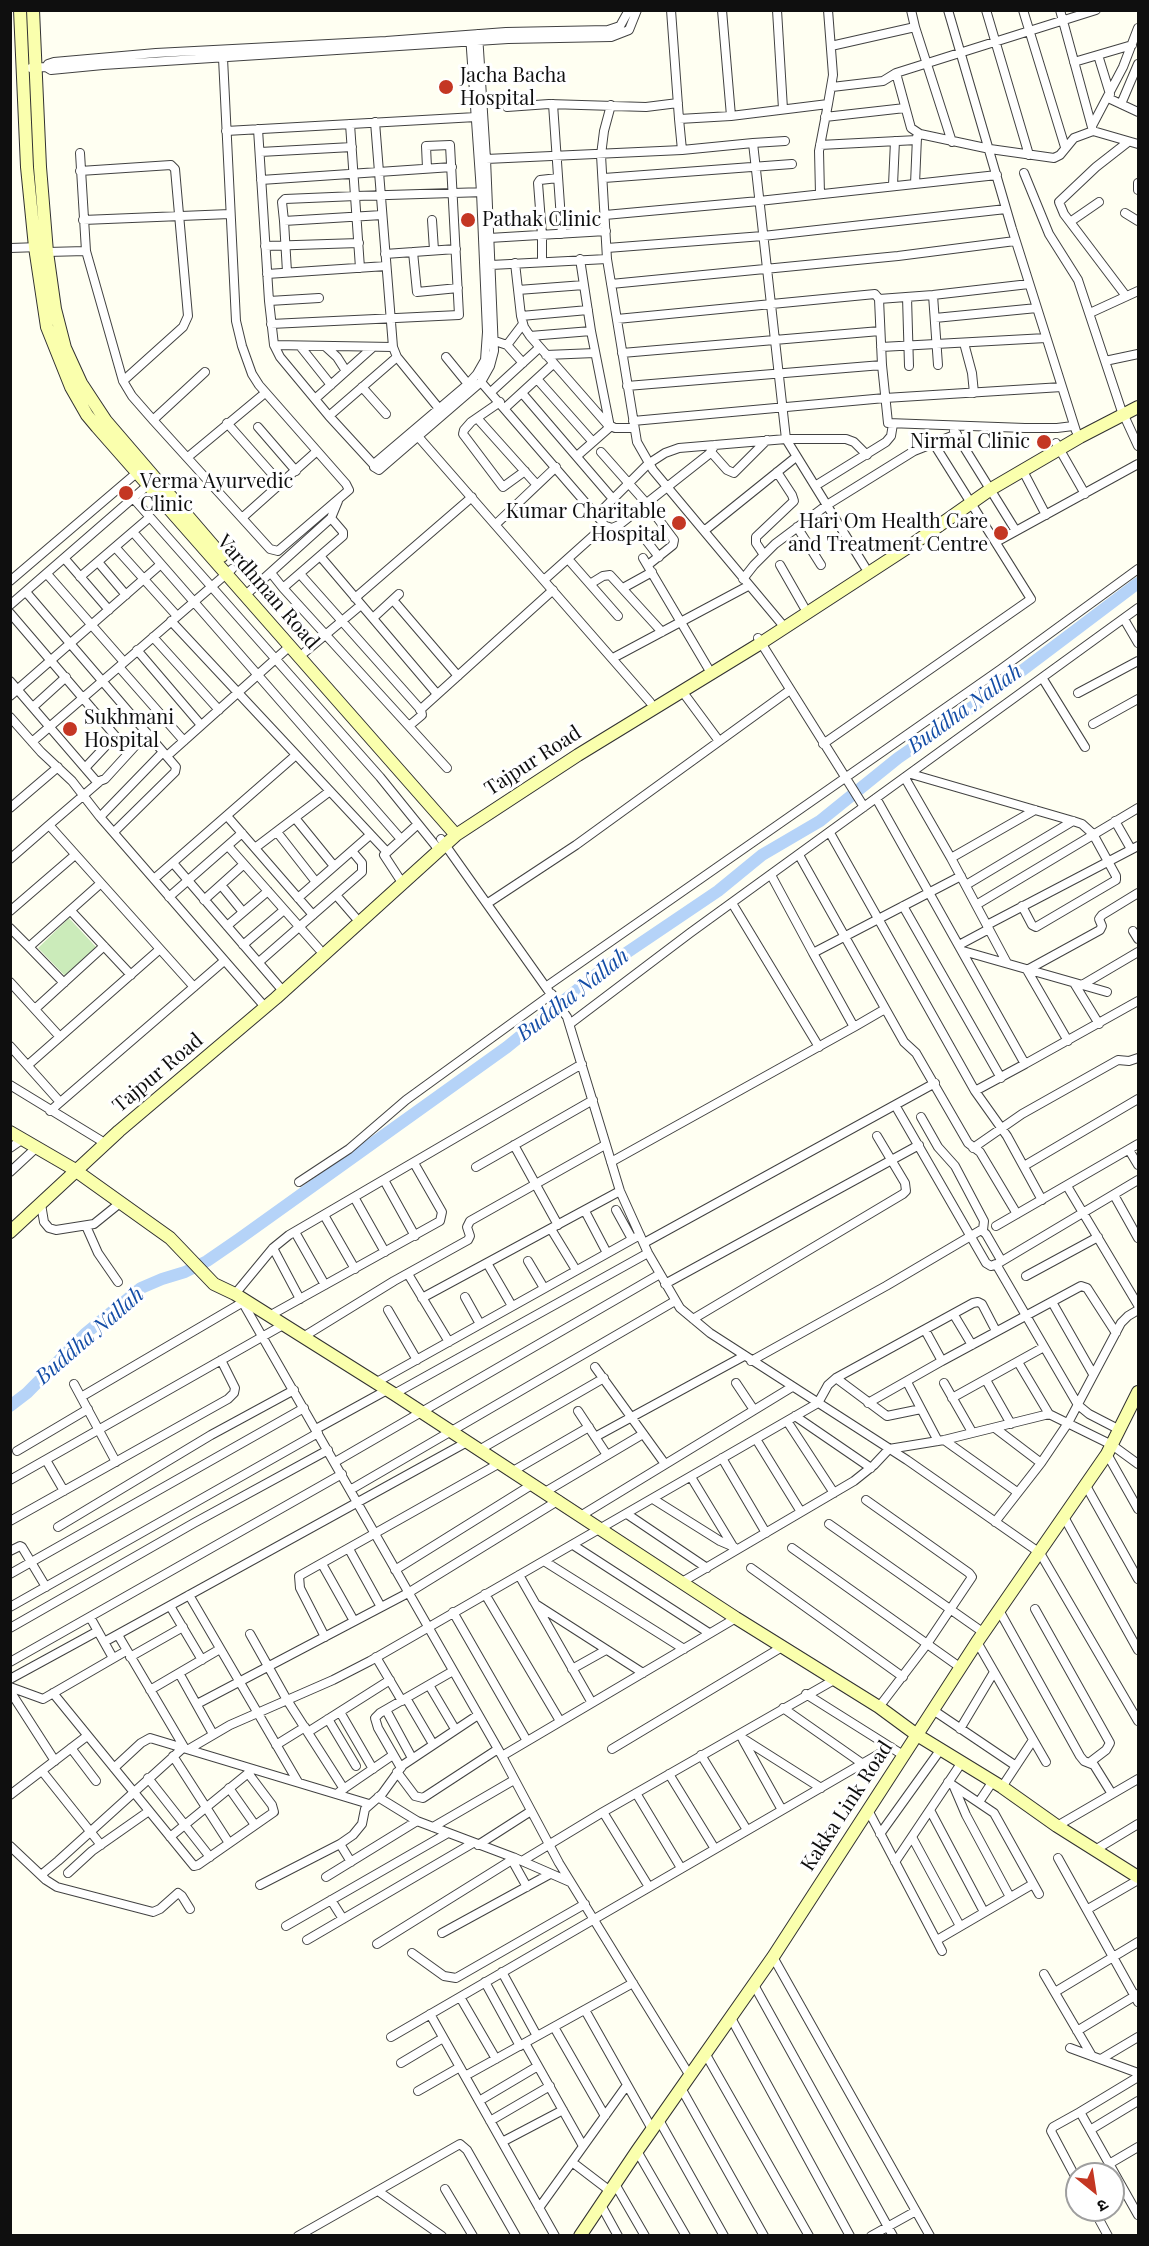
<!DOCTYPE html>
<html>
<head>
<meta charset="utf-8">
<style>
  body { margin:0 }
  #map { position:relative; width:1149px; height:2246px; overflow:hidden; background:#fffff2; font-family:"Playfair Display","Noto Sans Devanagari",serif }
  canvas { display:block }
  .frame { position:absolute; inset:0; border:12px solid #0f0f0f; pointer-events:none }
  .north { position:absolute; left:1065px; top:2162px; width:60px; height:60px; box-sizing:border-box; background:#fff; border:2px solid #9f9f9f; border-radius:50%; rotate:150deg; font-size:16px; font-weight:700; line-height:24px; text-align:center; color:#0f0f0f }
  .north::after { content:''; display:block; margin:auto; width:21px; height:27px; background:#c43723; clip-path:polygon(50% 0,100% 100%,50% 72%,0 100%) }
</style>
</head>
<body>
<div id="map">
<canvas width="1149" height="2246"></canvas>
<div class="frame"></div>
<div class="north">उ</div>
</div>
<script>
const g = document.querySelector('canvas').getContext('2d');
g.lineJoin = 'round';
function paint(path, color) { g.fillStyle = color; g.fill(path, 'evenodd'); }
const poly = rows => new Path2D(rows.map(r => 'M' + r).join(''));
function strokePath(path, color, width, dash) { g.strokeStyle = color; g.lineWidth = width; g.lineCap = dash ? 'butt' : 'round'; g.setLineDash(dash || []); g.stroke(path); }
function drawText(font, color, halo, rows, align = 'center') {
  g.font = font + ' "Playfair Display",serif'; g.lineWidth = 6; g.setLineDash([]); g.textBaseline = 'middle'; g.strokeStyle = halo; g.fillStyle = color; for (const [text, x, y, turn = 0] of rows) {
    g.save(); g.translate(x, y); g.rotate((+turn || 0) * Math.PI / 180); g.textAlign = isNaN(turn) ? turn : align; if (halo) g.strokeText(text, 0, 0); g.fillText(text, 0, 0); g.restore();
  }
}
paint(poly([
  [69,918,96,947,65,976,38,948]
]), '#cbebba');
strokePath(poly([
  [10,1406,27,1393,85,1334,141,1288,162,1279,185,1272,207,1261,239,1239,507,1047,604,968,718,891,762,855,820,821,898,758,991,694,1138,583]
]), '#b5d3f8', 12);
const street = poly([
  [671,10,679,119,731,116,828,104,819,151,820,194],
  [722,10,731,116],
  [777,10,783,109],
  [948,10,1012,229,1076,431],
  [986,10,1029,155],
  [1023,10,1065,147],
  [1060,10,1093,131],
  [915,27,952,142],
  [470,35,481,192,487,332,485,360,477,374,468,384,375,463,374,467,379,470,481,382,490,366,494,351,486,159,478,34],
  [831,46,915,27,911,10],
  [1098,55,1110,94],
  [1074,62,1132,45],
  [46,67,48,64,54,62,156,53,386,41,506,32,608,30,620,26,629,10],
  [31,68,46,67,51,70,103,65,508,39,611,37,629,30,637,10],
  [896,73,911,128,920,134,990,149,1054,158,1060,155,1074,138,1093,131,1138,144],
  [832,87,883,81,896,73,1096,10],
  [1108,98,1138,112],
  [553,104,562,234],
  [828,104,833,75,828,10],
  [1121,104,1138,64],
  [611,105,604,131,601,155,607,259,637,442,653,470,781,623],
  [507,107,549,104,646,107,678,103],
  [825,117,905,108],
  [679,119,682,150],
  [375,122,393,347,397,357,441,411],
  [350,124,360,268],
  [1092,126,1123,67,1138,28],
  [258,129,269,301,274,345,393,347],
  [226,131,476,117],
  [753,143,785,141],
  [820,145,917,140],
  [260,152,352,147],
  [80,153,86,251,123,381,132,396,153,420,270,549,278,551,349,490,346,484,259,385,252,374,242,346,236,321,223,58],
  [486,159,682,150,753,143,786,439,865,567],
  [80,171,171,165,175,169,188,316,183,327,123,381],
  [1024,173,1049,234,1078,280,1121,409,1138,446],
  [604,178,792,164],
  [261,180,452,167],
  [1138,183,1138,190],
  [915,184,917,137],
  [893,185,895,141],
  [1125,213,1138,221],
  [382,215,284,221,282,202,285,199,356,196,485,192],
  [605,215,759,201,997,175],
  [83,220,230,214],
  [432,220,434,250],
  [284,221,287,272],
  [1070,222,1099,202],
  [489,238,606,231],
  [265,246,359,243],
  [10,248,40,247],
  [607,248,763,236,1006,209],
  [47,252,86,251],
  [413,252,417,292,458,288],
  [385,254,456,249],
  [542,261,542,235,538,183,540,180,558,178],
  [515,263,521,316,524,327,530,336,607,424,615,428,634,428],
  [491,265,607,259],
  [267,274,386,266],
  [611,284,898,256,1015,241],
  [518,290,584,285],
  [933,295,938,365],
  [1126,296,1064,214,1059,202,1096,167,1128,142],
  [907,297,909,366],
  [879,299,933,295,1029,284],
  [269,301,319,298],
  [1090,313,1138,291],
  [521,316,588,310],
  [935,318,1037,308],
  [617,319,875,294,879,299,882,365,888,423,1025,428,1057,428,1073,426],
  [271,324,459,315,450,145,426,146,427,168],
  [530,336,591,331],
  [495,341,507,345,523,363],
  [964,343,972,373,974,393],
  [274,345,280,357,329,416,374,465],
  [507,345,523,324],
  [300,346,331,385],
  [326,347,337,357,346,371],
  [881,347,1046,338],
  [622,353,880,331],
  [546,355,595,353],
  [446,357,468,384],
  [1105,361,1138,354],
  [537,379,593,442],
  [481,382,603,523,602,528,544,580],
  [627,386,882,365],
  [362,387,386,414],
  [491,392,539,348],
  [522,393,613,499],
  [315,399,372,348],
  [500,402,471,422,464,430,463,434,503,487,525,471],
  [505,408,553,364],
  [329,416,397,357],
  [477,418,537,485],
  [153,420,205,372],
  [633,421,885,398,1062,387],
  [227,423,281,484],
  [258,427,296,471],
  [954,431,1016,531],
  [415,433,650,702],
  [1056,443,1085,494],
  [601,452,647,504,674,540,673,545,648,565],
  [711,452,727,470,734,473,767,440],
  [577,456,610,427,591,331,580,259],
  [188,457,265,393],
  [1023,471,1046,515],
  [815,486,886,442,891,436,893,424],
  [133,498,380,777,439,850],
  [597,515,648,464,665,453,679,448,786,439,846,439,854,442,867,455],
  [242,518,317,451],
  [331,518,343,532,343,536,283,588,447,768],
  [496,524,556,467],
  [603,525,612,528,619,525,709,454,715,445],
  [797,527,821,565],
  [704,531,796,457],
  [133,532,400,838],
  [642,535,659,557],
  [996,542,1138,464],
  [115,547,177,616],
  [764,555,756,543,756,537,794,501,792,495,777,472],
  [320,556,437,694],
  [643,558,708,668],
  [65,559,109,610],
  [568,559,618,616],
  [98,562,126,595],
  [780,565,804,607],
  [271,573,283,588],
  [47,574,124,662],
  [300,574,421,710,422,715,409,726],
  [80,577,150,517],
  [743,579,754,565,775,544,827,505,914,451,957,434],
  [10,581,140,470],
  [590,584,603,576,610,575,662,632],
  [623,588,652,572],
  [250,591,331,518,338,501],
  [26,592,176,767,175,772,114,832],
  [355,598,472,497],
  [393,600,458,676],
  [10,605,148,485],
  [10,613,129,752],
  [373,618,399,594],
  [1124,619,1138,643],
  [171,621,386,851],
  [153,637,219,710],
  [758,638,864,807],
  [137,650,201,725],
  [305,652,361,605],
  [613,658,748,586],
  [119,667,184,741],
  [1043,679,1085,747],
  [10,681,97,782,105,779,147,733],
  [682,691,719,741],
  [1078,693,1138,661],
  [10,696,161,564],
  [33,707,66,677],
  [420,710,553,590],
  [10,717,41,752,72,781,100,817,265,1007],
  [1093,724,1138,699],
  [32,742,232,569],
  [823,744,1031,599,934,444],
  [167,756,290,646],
  [85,768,115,736],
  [911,774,1073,821,1082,824,1093,834,1116,876,1116,880,1036,927,1032,925,1022,906],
  [905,778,951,858,1007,963],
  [876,798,1025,1064,1138,1001],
  [10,808,58,767],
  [227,816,313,915],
  [100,817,163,752],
  [295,818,334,866],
  [1115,821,1131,849],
  [49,825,99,782],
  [277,832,316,882],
  [830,833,975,1091,1025,1064],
  [441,839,567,1017,620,1191,648,1253,680,1308,710,1333,907,1460,1040,1553,1138,1721],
  [228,846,319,949],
  [255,848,330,791],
  [799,855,904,1042,916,1053,968,1143,980,1152,1017,1214],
  [951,858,1035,810],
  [10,859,49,825,194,987],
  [173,863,283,991],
  [771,875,813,953],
  [399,878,384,855,418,824],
  [154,879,296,755],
  [221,885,243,912],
  [966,885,1073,821],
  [336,895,355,917],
  [169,897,242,833],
  [298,898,370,835],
  [204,900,244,864],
  [488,903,576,845,790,690],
  [732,903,819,1047],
  [976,905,1138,808],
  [903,906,1001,1078],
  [10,911,75,855],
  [71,911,131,975],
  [987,925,1138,846],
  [227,926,268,891],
  [10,928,29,947],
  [1133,931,1138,939],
  [243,945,284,910],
  [959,945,989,929],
  [963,951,1107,992],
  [259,962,362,872,362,863,352,851],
  [10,982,60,1037],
  [64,983,29,947,101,883],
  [1074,983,1099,1024],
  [1082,985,1138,952],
  [547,986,1001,669,1138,569],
  [35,1009,104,946],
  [571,1023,690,933,1138,608],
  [854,1027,885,1009],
  [1068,1041,1027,970,1100,930,1102,926,1099,919,1102,915,1138,893],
  [10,1046,60,1102],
  [28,1065,160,949],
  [10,1085,100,1140],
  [975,1091,1007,1136,1042,1200],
  [895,1105,986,1263,991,1266,996,1264,1078,1405,1089,1414,1120,1430],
  [50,1111,224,961],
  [921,1117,938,1147,955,1166,984,1221,983,1230],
  [514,1145,558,1225],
  [10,1148,23,1139],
  [973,1148,1022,1114,1118,1060,1129,1061,1138,1058],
  [1129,1150,1138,1165],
  [611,1162,854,1027,813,953,961,876],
  [1024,1166,1138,1099],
  [476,1167,593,1100],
  [10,1172,37,1147],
  [384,1180,415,1236],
  [299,1182,349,1149,406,1100,552,994],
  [1067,1186,1138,1305],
  [1114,1195,1138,1238],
  [354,1197,385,1252],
  [41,1204,44,1222,49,1228,56,1230,94,1224,120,1203],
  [616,1210,632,1239],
  [585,1211,607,1253],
  [324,1215,355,1269],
  [86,1226,98,1253,118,1282],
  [996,1226,1138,1144],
  [551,1229,576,1270],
  [295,1232,325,1285],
  [644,1243,935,1083],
  [273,1248,300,1299],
  [528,1261,544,1288],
  [487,1263,512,1306],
  [997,1264,1138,1180],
  [408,1274,449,1342],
  [1026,1276,1098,1237],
  [665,1284,919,1145],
  [235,1294,273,1248,289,1235,582,1064],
  [465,1297,480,1324],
  [422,1298,620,1191],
  [1052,1302,1093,1374],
  [243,1303,502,1756,559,1863,690,2076],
  [388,1310,417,1360],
  [954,1315,972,1345],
  [269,1316,440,1221,442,1212,414,1163],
  [693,1319,903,1194,906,1191,905,1183,877,1136],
  [303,1337,394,1281,468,1240,470,1236,467,1227,470,1221,605,1145],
  [751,1361,886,1286,981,1230,986,1234,1001,1260],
  [942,1361,1081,1286,1087,1288,1116,1333],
  [1018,1362,1049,1414],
  [595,1367,665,1464],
  [836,1378,887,1416,921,1409],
  [986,1380,1011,1424],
  [907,1382,938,1441],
  [375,1383,640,1235],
  [736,1383,754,1410],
  [944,1383,972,1432],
  [74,1384,116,1462],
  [394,1394,648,1253],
  [81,1397,245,1301],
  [952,1398,1044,1347],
  [868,1403,942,1361,925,1330],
  [578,1411,607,1455],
  [795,1416,871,1468],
  [787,1421,834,1493],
  [995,1428,1041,1463],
  [316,1429,387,1390],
  [595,1437,744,1356],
  [756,1439,801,1512],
  [944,1440,1017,1492],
  [479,1450,604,1378],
  [17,1451,88,1409],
  [1107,1454,1138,1509],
  [722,1458,766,1533],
  [46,1460,64,1491],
  [335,1462,660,1274],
  [513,1471,589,1427],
  [691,1477,734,1548],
  [10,1480,283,1325],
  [1085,1484,1138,1579],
  [350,1490,675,1301],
  [545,1492,643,1434],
  [653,1499,720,1541,734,1547],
  [866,1500,969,1573,972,1577,927,1644,879,1707],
  [627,1514,707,1568],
  [582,1515,792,1387],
  [1064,1517,1138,1650],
  [10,1521,228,1399,234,1393,235,1388,221,1360],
  [995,1522,1041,1463,1068,1423,1121,1323,1128,1316,1138,1310],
  [829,1524,984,1633],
  [58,1527,211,1435,294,1390],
  [573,1545,709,1633],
  [792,1548,961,1668],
  [349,1549,381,1607],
  [10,1551,20,1546,22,1547,46,1587],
  [544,1561,684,1649],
  [322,1564,354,1621],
  [751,1568,903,1677],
  [395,1570,533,1484],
  [10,1574,304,1408],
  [519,1575,592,1703],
  [682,1582,854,1481,874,1465,889,1449,944,1440,1049,1414,1112,1445,1138,1464],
  [485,1594,560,1721],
  [189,1595,298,1782],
  [537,1605,643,1673],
  [170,1606,202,1660],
  [10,1607,318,1433],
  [1035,1609,1110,1743,1106,1750,1089,1763],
  [453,1612,527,1741],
  [1000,1612,1080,1756,1084,1761,1094,1765,1112,1794],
  [90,1617,113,1658],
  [10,1628,194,1523,328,1450],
  [250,1634,287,1700,344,1789],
  [325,1637,300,1588,299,1576,500,1463],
  [104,1642,467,1442],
  [977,1642,1046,1762],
  [130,1657,183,1627],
  [376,1657,402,1701],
  [10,1662,342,1474],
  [572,1669,606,1650],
  [179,1673,213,1734],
  [10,1679,98,1631],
  [429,1685,455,1729],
  [10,1687,43,1699,126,1651],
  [150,1690,220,1649],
  [10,1691,55,1761],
  [53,1693,194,1866,198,1865,274,1812,272,1805,248,1773],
  [806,1694,903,1755],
  [406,1698,433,1744],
  [197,1704,408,1593,559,1500],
  [783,1708,863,1764],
  [386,1710,412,1758],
  [933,1710,1016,1766],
  [340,1712,373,1769],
  [328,1719,356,1766],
  [960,1729,994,1672],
  [308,1732,390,1680],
  [742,1738,821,1788],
  [743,1740,782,1810],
  [276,1745,305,1727],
  [71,1748,96,1781],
  [189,1749,230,1725,333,1680,370,1661,818,1403,828,1385,836,1378,973,1303,978,1302,982,1304,996,1331],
  [612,1749,782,1647],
  [701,1755,747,1830],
  [173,1756,229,1843],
  [502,1756,736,1618],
  [114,1768,141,1743,150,1738,369,1804],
  [401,1768,378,1728,375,1718,380,1713,453,1671],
  [42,1771,101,1845],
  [397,1772,415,1796,423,1798,498,1749],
  [669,1774,715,1849],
  [148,1778,210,1857],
  [948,1782,994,1813,1039,1894],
  [954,1787,966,1815,1010,1897],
  [1002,1787,1033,1740],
  [229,1788,255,1825],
  [339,1792,393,1755],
  [636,1793,681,1868],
  [10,1795,87,1736],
  [378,1797,417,1821,515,1858,570,1882],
  [979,1802,993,1781],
  [868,1810,942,1951],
  [930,1810,984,1912],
  [603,1812,649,1887],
  [1057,1826,1138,1779],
  [433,1827,514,1780],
  [880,1834,941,1749],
  [170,1837,252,1770],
  [912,1837,960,1926],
  [340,1844,351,1862],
  [478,1845,531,1811],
  [10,1846,46,1880,57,1887,153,1912,160,1909,178,1893,182,1896,190,1909],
  [1095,1850,1138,1824],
  [1058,1858,1138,2002],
  [512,1860,527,1887],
  [522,1861,603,1812,834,1680],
  [895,1862,962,1762],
  [68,1873,92,1851,149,1811],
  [41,1875,58,1861,184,1747,118,1635],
  [326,1877,417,1821],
  [260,1885,340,1844,353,1835,362,1824,365,1809,382,1794,403,1765,478,1715],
  [331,1900,343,1919],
  [1088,1909,1138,1880],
  [286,1926,448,1833],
  [442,1933,550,1874],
  [307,1940,473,1843],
  [937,1940,1033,1884],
  [377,1944,515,1858],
  [412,1953,444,1976,456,1978,585,1904],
  [773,1957,930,2236],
  [502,1972,537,2036],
  [1044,1974,1092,2056],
  [485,1982,520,2046],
  [754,1985,893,2236],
  [1055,1992,1138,1942],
  [460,1997,496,2059],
  [585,2010,652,2129],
  [430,2014,555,2236],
  [731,2018,850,2236],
  [554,2027,605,2116],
  [1077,2031,1138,1994],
  [391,2037,891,1747],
  [525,2043,583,2146],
  [1070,2048,1138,2073],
  [705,2053,809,2236],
  [1101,2059,1138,2037],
  [401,2063,443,2038],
  [465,2076,633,1983],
  [1138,2077,1080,2112,1138,2215],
  [681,2088,764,2236],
  [418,2091,460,2067],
  [479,2101,538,2066],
  [659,2120,724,2236],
  [490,2121,550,2086],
  [1090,2130,1138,2101],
  [502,2142,563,2110],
  [637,2151,686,2236],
  [572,2162,610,2191],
  [1109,2164,1138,2147],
  [1077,2180,1051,2131,1053,2127,1080,2112],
  [615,2184,645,2236],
  [445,2189,473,2236],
  [378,2191,442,2236],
  [601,2205,618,2236],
  [539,2208,627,2085],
  [1094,2210,1108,2236],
  [298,2236,460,2144,467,2150,516,2236],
  [871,2236,916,2211]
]);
const secondary = poly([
  [20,10,27,167,35,247,47,327,71,387,87,415,97,427,456,835],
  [33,10,40,167,47,252,55,309,65,348,81,383,106,421,222,556],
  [10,1132,72,1168,170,1238,214,1284,235,1294,394,1394,736,1618,879,1707,917,1735,1002,1787,1057,1826,1138,1877],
  [10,1232,119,1131,276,998,456,835,578,755,761,643,910,546,991,489,1080,437,1138,407],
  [580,2236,637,2151,773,1957,977,1642,1107,1454,1138,1392]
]);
strokePath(street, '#424242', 10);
strokePath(secondary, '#313131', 14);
strokePath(street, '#fff', 8);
strokePath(secondary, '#faffad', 12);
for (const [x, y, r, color] of [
  [446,87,8,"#c43723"],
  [468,220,8,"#c43723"],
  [1044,442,8,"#c43723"],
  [126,493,8,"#c43723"],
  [679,523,8,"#c43723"],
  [1001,533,8,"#c43723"],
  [70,729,8,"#c43723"]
]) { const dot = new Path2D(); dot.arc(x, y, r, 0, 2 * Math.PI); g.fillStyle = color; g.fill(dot); strokePath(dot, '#fff', 2); }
drawText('20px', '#0f0f0f', '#fff', [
  ["Jacha Bacha",460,76],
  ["Hospital",460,99],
  ["Pathak Clinic",482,220],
  ["Nirmal Clinic",1030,442,"right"],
  ["Verma Ayurvedic",140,482],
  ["Clinic",140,505],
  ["Kumar Charitable",666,512,"right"],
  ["Hospital",666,535,"right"],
  ["Hari Om Health Care",988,522,"right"],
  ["and Treatment Centre",988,545,"right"],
  ["Sukhmani",84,718],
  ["Hospital",84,741]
], 'left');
drawText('20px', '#0f0f0f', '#fff', [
  ["Vardhman Road",268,592,49],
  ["Tajpur Road",533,761,-33],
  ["Tajpur Road",158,1073,-40],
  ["Kakka Link Road",847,1806,-57]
]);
drawText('italic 21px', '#144da6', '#fff', [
  ["Buddha Nallah",965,709,-36],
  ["Buddha Nallah",573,995,-38],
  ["Buddha Nallah",90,1336,-41]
]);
</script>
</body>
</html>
